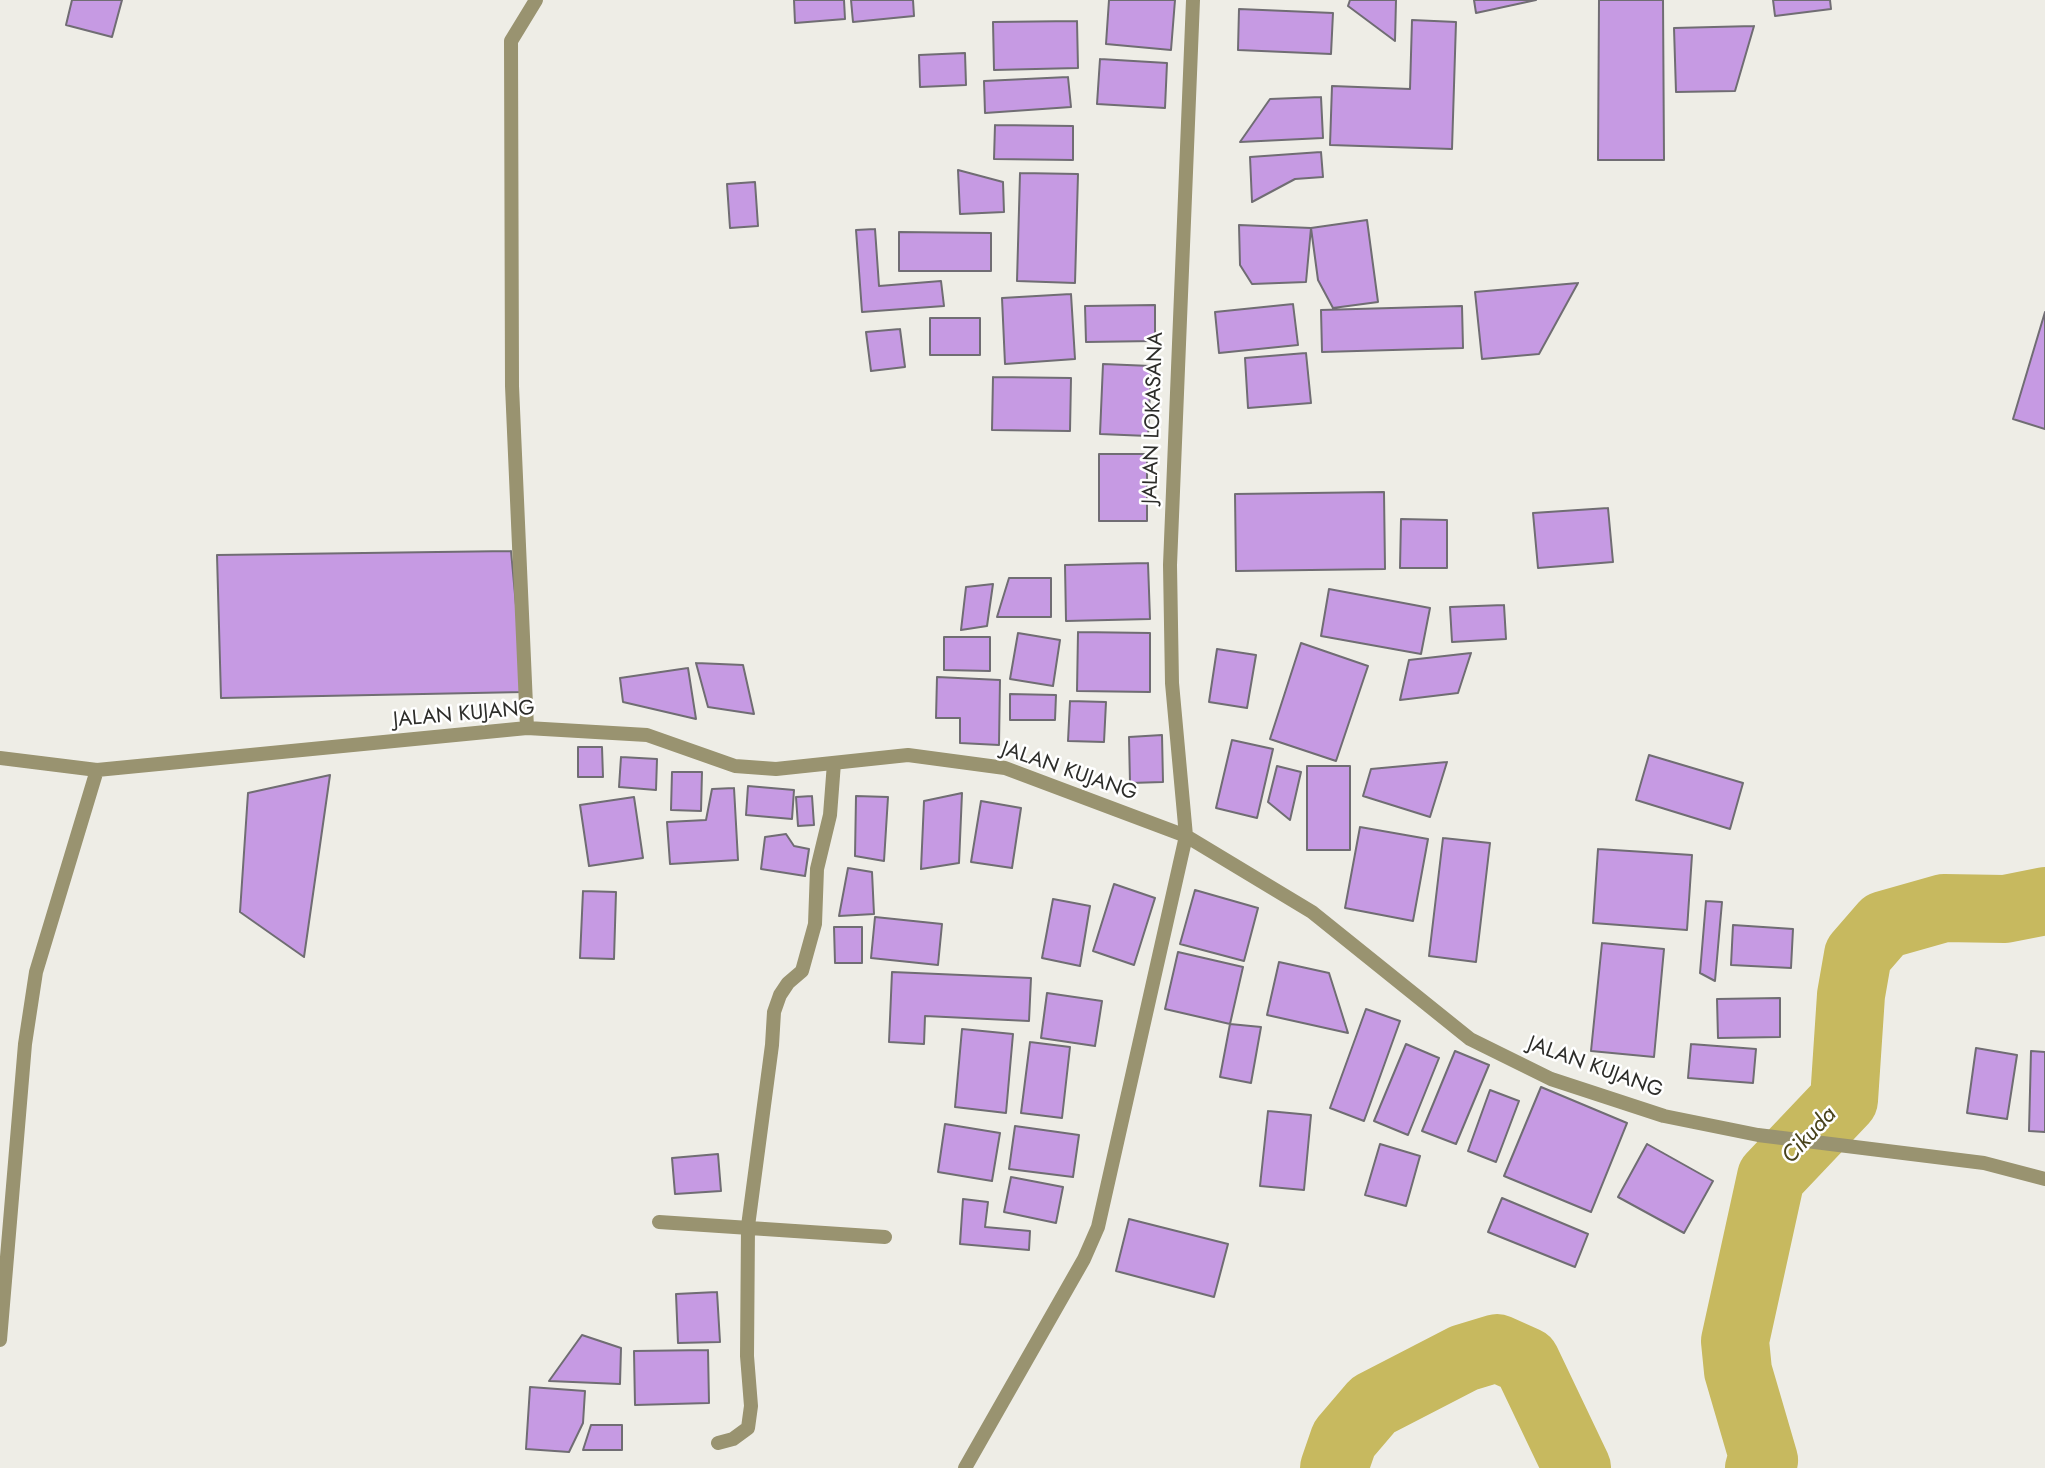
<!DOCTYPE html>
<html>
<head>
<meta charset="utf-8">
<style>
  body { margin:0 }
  canvas { display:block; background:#eeede6 }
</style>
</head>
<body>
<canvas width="2045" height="1468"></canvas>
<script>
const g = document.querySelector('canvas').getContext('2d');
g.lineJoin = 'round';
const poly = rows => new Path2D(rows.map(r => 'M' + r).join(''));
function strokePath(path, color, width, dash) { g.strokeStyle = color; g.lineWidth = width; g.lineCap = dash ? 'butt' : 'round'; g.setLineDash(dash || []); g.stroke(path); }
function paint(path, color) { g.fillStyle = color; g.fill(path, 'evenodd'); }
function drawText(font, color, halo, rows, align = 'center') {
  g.font = font + ' Jost,sans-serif'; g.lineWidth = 5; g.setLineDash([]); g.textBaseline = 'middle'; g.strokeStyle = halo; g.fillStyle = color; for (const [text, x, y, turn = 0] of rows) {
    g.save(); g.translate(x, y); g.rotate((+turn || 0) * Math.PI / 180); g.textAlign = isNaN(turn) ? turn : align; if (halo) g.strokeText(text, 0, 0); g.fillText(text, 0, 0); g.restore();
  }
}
strokePath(poly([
  [1334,1468,1344,1439,1373,1405,1464,1358,1497,1348,1526,1361,1577,1468],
  [1759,1468,1764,1460,1738,1371,1735,1341,1771,1177,1844,1100,1851,995,1858,955,1884,925,1944,908,2005,909,2045,901]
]), '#c7b95f', 68);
const building = poly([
  [72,0,122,0,112,37,66,25,72,0],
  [794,0,844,0,845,19,795,23,794,0],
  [851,0,913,0,914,16,853,22,851,0],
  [1109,0,1175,0,1171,50,1106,44,1109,0],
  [1350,0,1396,0,1395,41,1348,6,1350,0],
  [1474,0,1536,0,1476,13,1474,0],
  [1599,0,1663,0,1664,160,1598,160,1599,0],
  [1773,0,1830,0,1831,9,1775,16,1773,0],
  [1239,9,1333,13,1331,54,1238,50,1239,9],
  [1412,20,1456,22,1452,149,1330,145,1332,86,1410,89,1412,20],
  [1077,21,1078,68,994,70,993,22,1077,21],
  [1754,26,1735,91,1676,92,1674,28,1754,26],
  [965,53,966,85,920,87,919,55,965,53],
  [1100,59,1167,63,1165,108,1097,104,1100,59],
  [1068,77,1071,107,985,113,984,81,1068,77],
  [1321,97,1323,138,1240,142,1270,99,1321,97],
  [995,125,1073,126,1073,160,994,159,995,125],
  [1321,152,1323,177,1295,179,1252,202,1250,157,1321,152],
  [958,170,1003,182,1004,212,960,214,958,170],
  [1020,173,1078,174,1075,283,1017,281,1020,173],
  [755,182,758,226,730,228,727,184,755,182],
  [1367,220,1378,302,1333,308,1318,280,1311,228,1367,220],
  [1239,225,1311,228,1306,282,1252,284,1240,265,1239,225],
  [875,229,879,286,941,281,944,306,862,312,856,230,875,229],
  [899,232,991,233,991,271,899,271,899,232],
  [1578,283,1539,354,1482,359,1475,292,1578,283],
  [1071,294,1075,359,1005,364,1002,298,1071,294],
  [1293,304,1298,345,1219,353,1215,312,1293,304],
  [1155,305,1155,341,1086,342,1085,306,1155,305],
  [1462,306,1463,348,1322,352,1321,310,1462,306],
  [2045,312,2045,429,2013,419,2045,312],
  [930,318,980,318,980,355,930,355,930,318],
  [900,329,905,367,871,371,866,332,900,329],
  [1306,353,1311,403,1248,408,1245,358,1306,353],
  [1103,364,1151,366,1148,436,1100,434,1103,364],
  [993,377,1071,378,1070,431,992,430,993,377],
  [1099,454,1147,454,1147,521,1099,521,1099,454],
  [1384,492,1385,569,1236,571,1235,494,1384,492],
  [1608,508,1613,562,1538,568,1533,513,1608,508],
  [1401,519,1447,520,1447,568,1400,568,1401,519],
  [511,551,524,692,221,698,217,555,511,551],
  [1148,563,1150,619,1066,621,1065,565,1148,563],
  [1009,578,1051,578,1051,617,997,617,1009,578],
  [993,584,987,626,961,630,966,587,993,584],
  [1329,589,1430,608,1421,654,1321,636,1329,589],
  [1504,605,1506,639,1452,642,1450,607,1504,605],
  [1078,632,1150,633,1150,692,1077,691,1078,632],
  [1018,633,1060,640,1053,686,1010,679,1018,633],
  [944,637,990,637,990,671,944,670,944,637],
  [1301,643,1368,666,1336,761,1270,739,1301,643],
  [1217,649,1256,655,1247,708,1209,702,1217,649],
  [1471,653,1458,693,1400,700,1409,660,1471,653],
  [696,663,743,665,754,714,708,707,696,663],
  [688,668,696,719,623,702,620,678,688,668],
  [937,677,1000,680,999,745,960,743,960,718,936,718,937,677],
  [1010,694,1056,695,1055,720,1010,720,1010,694],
  [1070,701,1106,702,1104,742,1068,741,1070,701],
  [1162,735,1163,782,1130,783,1129,737,1162,735],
  [1232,740,1273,749,1257,818,1216,808,1232,740],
  [578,747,602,747,603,777,578,777,578,747],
  [1649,755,1743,783,1730,829,1636,800,1649,755],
  [621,757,657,759,656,790,619,787,621,757],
  [1447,762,1430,817,1363,796,1371,769,1447,762],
  [1277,766,1301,772,1290,820,1268,802,1277,766],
  [1307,766,1350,766,1350,850,1307,850,1307,766],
  [672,772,702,772,701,811,671,810,672,772],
  [330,775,304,957,240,912,248,793,330,775],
  [748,786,794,790,792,819,746,815,748,786],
  [734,788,738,860,670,864,667,822,706,820,712,789,734,788],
  [962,793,959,863,921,869,924,801,962,793],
  [812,796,814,825,798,826,796,797,812,796],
  [856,796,888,797,884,861,855,856,856,796],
  [634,797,643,858,589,866,580,805,634,797],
  [981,801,1021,808,1012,868,971,862,981,801],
  [1360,827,1428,839,1413,921,1345,908,1360,827],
  [786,834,794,846,809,849,805,876,761,869,765,837,786,834],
  [1443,838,1490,843,1476,962,1429,956,1443,838],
  [1598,849,1692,855,1687,930,1593,923,1598,849],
  [848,868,872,872,874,914,839,916,848,868],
  [1114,884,1155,898,1134,965,1093,951,1114,884],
  [1195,890,1258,908,1244,961,1180,944,1195,890],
  [583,891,616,892,614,959,580,958,583,891],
  [1053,899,1090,906,1080,966,1042,958,1053,899],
  [1706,901,1722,902,1715,981,1700,973,1706,901],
  [875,917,942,924,938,965,871,958,875,917],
  [1733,925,1793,929,1791,968,1731,965,1733,925],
  [834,927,862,927,862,963,835,963,834,927],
  [1602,943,1664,949,1654,1057,1591,1051,1602,943],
  [1178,952,1243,967,1230,1024,1165,1009,1178,952],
  [1279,962,1329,973,1348,1033,1267,1015,1279,962],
  [892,972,1031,978,1029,1021,925,1016,924,1044,889,1042,892,972],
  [1047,993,1102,1001,1095,1046,1041,1038,1047,993],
  [1780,998,1780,1037,1718,1038,1717,999,1780,998],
  [1366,1009,1400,1021,1364,1121,1330,1108,1366,1009],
  [1230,1024,1261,1027,1251,1083,1220,1077,1230,1024],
  [962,1029,1013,1034,1006,1113,955,1107,962,1029],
  [1030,1042,1070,1047,1062,1118,1021,1113,1030,1042],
  [1406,1044,1439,1058,1408,1135,1374,1121,1406,1044],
  [1691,1044,1756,1049,1753,1083,1688,1078,1691,1044],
  [1976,1048,2017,1055,2007,1119,1967,1113,1976,1048],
  [1455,1051,1489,1065,1456,1144,1422,1131,1455,1051],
  [2031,1051,2045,1052,2045,1132,2029,1131,2031,1051],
  [1541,1087,1627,1123,1591,1212,1504,1176,1541,1087],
  [1490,1090,1519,1101,1496,1162,1468,1151,1490,1090],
  [1268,1111,1311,1115,1304,1190,1260,1186,1268,1111],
  [945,1124,1000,1133,992,1181,938,1172,945,1124],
  [1015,1126,1079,1135,1073,1177,1009,1169,1015,1126],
  [1380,1144,1420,1156,1406,1206,1365,1195,1380,1144],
  [1647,1144,1713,1181,1684,1233,1618,1197,1647,1144],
  [718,1154,721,1191,675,1194,672,1158,718,1154],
  [1011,1177,1063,1187,1056,1223,1004,1212,1011,1177],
  [1502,1198,1588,1234,1575,1267,1488,1232,1502,1198],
  [963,1199,988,1202,985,1227,1030,1231,1029,1250,960,1244,963,1199],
  [1129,1219,1228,1244,1214,1297,1116,1271,1129,1219],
  [717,1292,720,1342,678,1343,676,1294,717,1292],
  [582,1335,621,1348,620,1384,549,1381,582,1335],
  [708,1350,709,1403,635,1405,634,1351,708,1350],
  [530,1387,585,1391,583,1423,569,1452,526,1449,530,1387],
  [591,1425,622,1425,622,1450,583,1450,591,1425]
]);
paint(building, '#c69ae3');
strokePath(building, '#706d73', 2);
strokePath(poly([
  [527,728,512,386,511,41,536,0],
  [0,758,97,770,527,728,647,735,735,766,776,769,908,755,1005,768,1186,836,1312,912,1470,1039,1551,1079,1664,1116,1758,1135,1984,1163,2045,1179],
  [659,1222,885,1237],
  [0,1340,25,1044,36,972,97,770],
  [718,1443,733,1439,748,1428,751,1406,747,1356,748,1226,772,1045,774,1012,780,995,788,983,802,971,815,924,817,869,830,815,834,763],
  [965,1468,1084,1259,1098,1227,1186,836,1172,683,1170,565,1193,0]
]), '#999370', 14);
drawText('21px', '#2d2d2a', '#fff', [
  ["JALAN LOKASANA",1154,418,-88],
  ["JALAN KUJANG",464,715,-5],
  ["JALAN KUJANG",1069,772,19],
  ["JALAN KUJANG",1595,1068,20]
]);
drawText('italic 23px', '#49431c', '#fff', [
  ["Cikuda",1810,1136,-47]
]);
</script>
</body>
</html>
